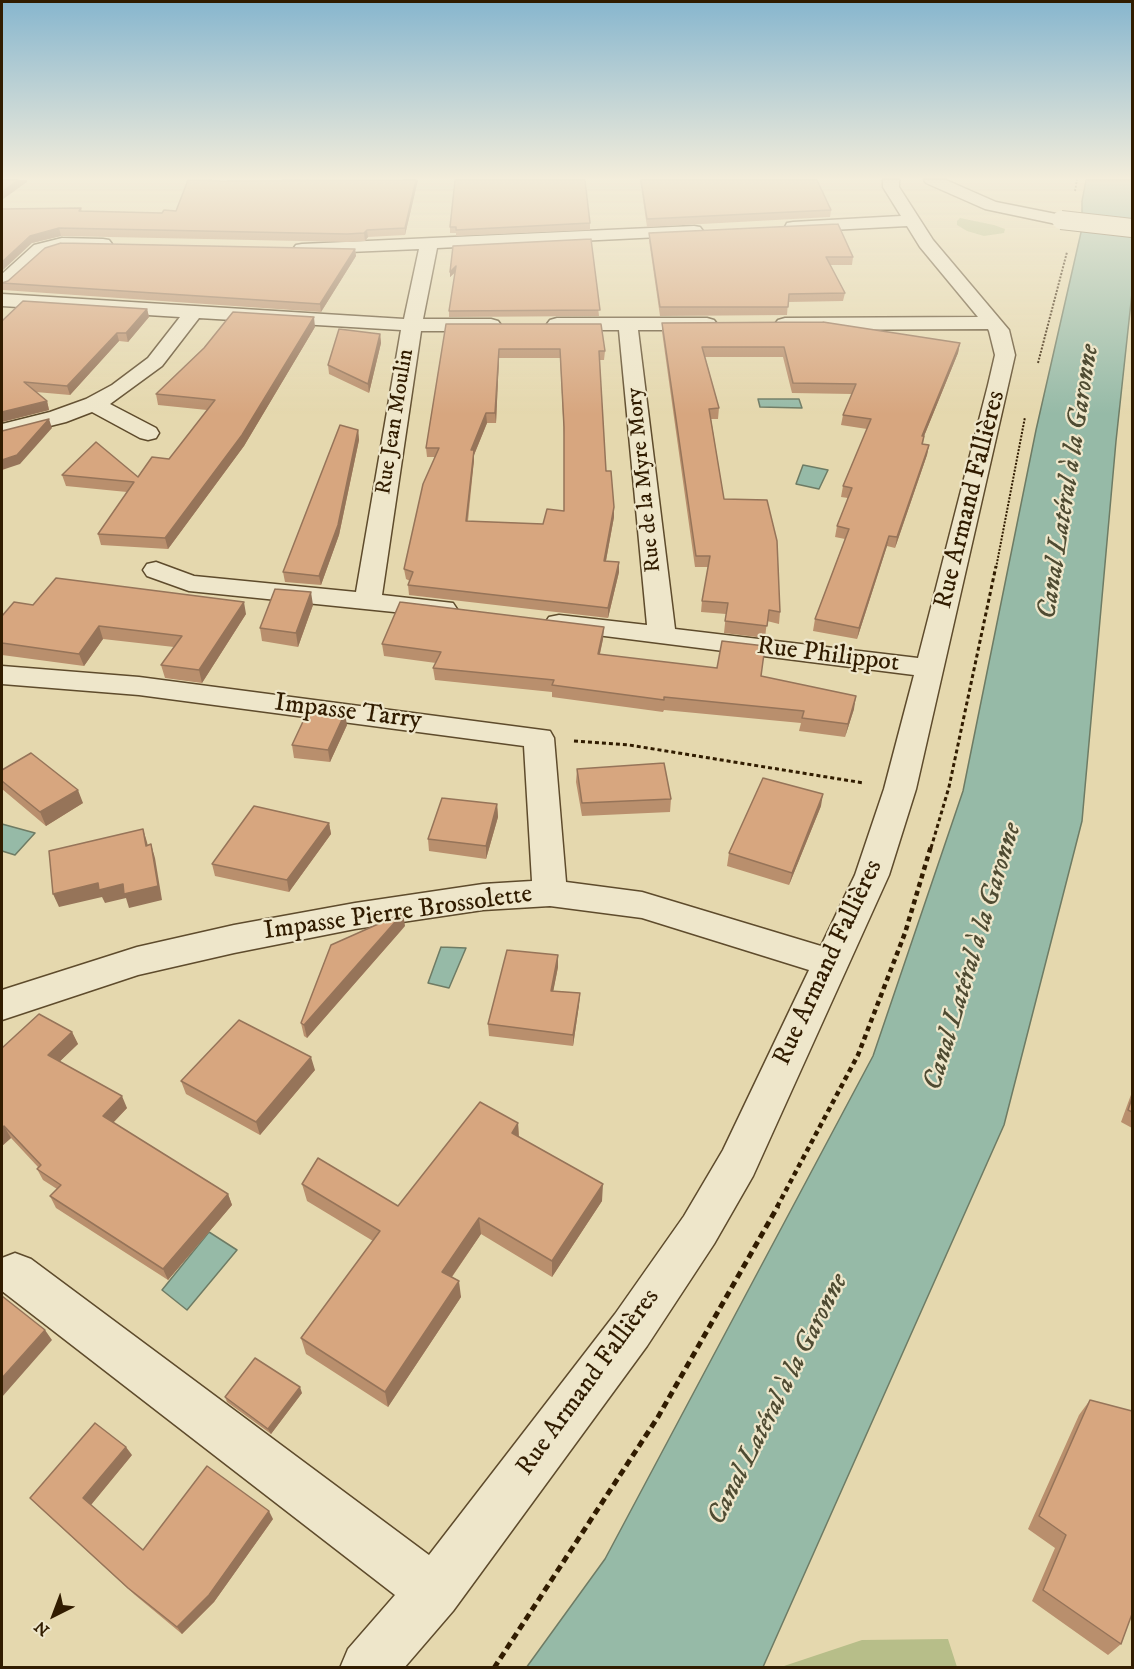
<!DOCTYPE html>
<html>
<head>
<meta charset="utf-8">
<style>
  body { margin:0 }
  #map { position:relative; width:1134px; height:1669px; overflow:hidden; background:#e5d8ae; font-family:"IM FELL DW Pica",serif }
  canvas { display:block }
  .frame { position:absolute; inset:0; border:3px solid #311c00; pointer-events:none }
  .north { position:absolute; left:24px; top:1585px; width:60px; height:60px; -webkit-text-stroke:4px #eee6ca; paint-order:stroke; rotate:222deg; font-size:16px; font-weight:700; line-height:24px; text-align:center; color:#311c00 }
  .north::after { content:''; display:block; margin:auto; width:21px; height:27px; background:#311c00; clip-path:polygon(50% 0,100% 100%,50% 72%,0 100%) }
</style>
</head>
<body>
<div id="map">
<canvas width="1134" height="1669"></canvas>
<div class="frame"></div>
<div class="north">N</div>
</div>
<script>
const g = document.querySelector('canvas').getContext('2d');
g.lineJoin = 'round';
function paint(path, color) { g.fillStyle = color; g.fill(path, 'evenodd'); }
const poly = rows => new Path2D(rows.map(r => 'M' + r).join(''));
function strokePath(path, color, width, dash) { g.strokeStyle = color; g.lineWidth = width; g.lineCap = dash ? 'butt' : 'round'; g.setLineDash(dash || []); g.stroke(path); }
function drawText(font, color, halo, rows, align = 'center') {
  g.font = font + ' "IM FELL DW Pica",serif'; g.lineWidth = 4.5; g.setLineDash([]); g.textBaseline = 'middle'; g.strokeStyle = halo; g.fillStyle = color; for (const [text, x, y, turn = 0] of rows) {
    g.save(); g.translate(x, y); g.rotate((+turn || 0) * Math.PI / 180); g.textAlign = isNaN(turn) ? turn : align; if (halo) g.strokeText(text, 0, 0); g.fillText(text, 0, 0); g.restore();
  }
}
paint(poly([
  [960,218,994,225,1005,229,1004,233,984,236,967,231,957,225,957,221],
  [948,1639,957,1667,781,1667,862,1640]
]), '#b7be89');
const water = poly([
  [1086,180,1132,180,1132,293,1116,441,1082,821,1004,1125,763,1667,526,1668,605,1559,873,1056,963,791,1036,430,1082,228,1082,201,1086,180],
  [758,399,799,399,802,408,760,407,758,399],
  [803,465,828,470,819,489,796,484,803,465],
  [2,824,35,833,15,855,2,851,2,824],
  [441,947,466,948,449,988,428,983,441,947],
  [209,1232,237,1250,187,1310,162,1290,209,1232]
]);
paint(water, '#96baa7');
strokePath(water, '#6e7b64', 1.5);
const minor = poly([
  [883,180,899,180,899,187,933,240,1009,330,1015,355,916,789,889,875,753,1176,714,1244,647,1346,453,1611,404,1668,340,1668,348,1649,395,1595,2,1291,2,1258,15,1253,31,1259,429,1555,615,1314,684,1216,723,1150,809,970,642,918,550,906,483,910,355,929,234,953,138,975,2,1020,2,990,137,947,234,925,355,903,483,884,532,881,524,746,139,695,2,684,2,666,139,677,550,731,554,738,566,882,642,892,821,946,855,875,884,789,914,675,549,629,545,623,549,617,559,615,647,625,619,330,557,330,550,328,547,324,550,320,557,318,707,318,714,320,717,324,714,328,707,330,638,330,675,629,918,658,988,385,995,355,989,331,988,329,785,330,778,328,775,324,778,320,785,318,978,317,920,247,907,226,793,232,787,231,785,227,787,223,793,222,901,216,883,187,883,180],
  [924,180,946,180,996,202,1061,215,1069,220,1061,225,985,209,926,183,924,180],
  [694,226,700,227,703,231,700,235,437,248,423,319,491,319,498,321,501,325,498,329,491,331,421,331,382,595,453,603,457,609,453,615,443,617,189,591,147,576,143,570,147,564,156,562,194,576,356,592,401,330,199,318,162,366,110,404,156,428,159,433,156,438,148,440,140,438,92,412,66,422,2,438,2,424,50,412,86,399,112,385,148,358,180,317,2,306,2,294,404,319,419,249,302,254,296,253,293,249,296,245,302,244,694,226],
  [62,238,103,239,109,240,112,244,109,248,103,249,63,248,46,253,9,287,2,288,2,274,34,245,62,238]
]);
strokePath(minor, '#5e4b2c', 3);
strokePath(poly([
  [1075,191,1077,180],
  [1038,363,1067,252],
  [996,568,1025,417]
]), '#311c00', 2, [2, 1.5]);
strokePath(poly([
  [574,741,629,745,864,783],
  [931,848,949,787,996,566]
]), '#311c00', 3, [4, 3]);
strokePath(poly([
  [777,1207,858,1055,905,933,931,846]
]), '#311c00', 4.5, [5, 4]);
strokePath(poly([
  [494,1668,658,1417,778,1206]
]), '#311c00', 5, [7, 4.5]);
paint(minor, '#eee6ca');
const minorBridge = poly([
  [1061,220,1132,228]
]);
strokePath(minorBridge, '#5e4b2c', 20, []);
strokePath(minorBridge, '#eee6ca', 18);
paint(poly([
  [245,180,418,180,405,235,368,237,365,241,348,242,61,236,32,243,2,209,81,208,82,211,162,213,176,211,225,181],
  [640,180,817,180,831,210,830,217,647,227],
  [590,223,590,230,456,236,456,233,450,233,450,227],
  [649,233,853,257,852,265,830,265,845,293,843,301,788,302,787,315,660,316,649,241],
  [591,239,599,316,449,317,449,311,455,273,450,277,450,272,453,246],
  [355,249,356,256,321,312,3,290,2,286,2,283],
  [147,309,149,317,128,342,119,341,70,395,36,392,47,401,49,410,2,422,2,321],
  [662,323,960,343,958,353,924,436,923,444,929,445,927,455,895,548,887,546,857,639,813,631,815,619,845,539,835,537,837,526,848,498,841,497,843,486,867,429,841,425,843,415,852,394,792,393,783,357,705,357,719,408,718,419,711,419,724,499,780,612,779,624,767,621,765,638,724,633,726,614,701,612,702,601,708,567,695,567,662,332],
  [446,324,605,351,604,360,599,360,606,471,614,517,606,561,619,572,608,618,409,595,408,585,410,581,406,579,404,569,435,457,427,457,426,448],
  [499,358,560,358,564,436,564,511,543,524,468,521,474,460,474,455,487,423,496,423],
  [315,327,244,446,168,549,101,545,98,534,127,492,66,486,62,475,138,477,169,459,207,410,158,405,156,394],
  [380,334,381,343,369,393,329,374,328,365],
  [358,430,359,440,339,535,321,585,285,582,283,572],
  [33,605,246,614,202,683,165,678,161,665,174,647,103,639,84,666,2,655,2,616],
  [313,605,298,647,262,641,260,628],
  [603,639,600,654,761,676,854,709,845,737,799,731,801,723,664,710,663,712,552,697,552,692,435,680,433,668,436,663,384,656,382,644],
  [347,725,330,762,294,758,292,745],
  [577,769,671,799,670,812,582,816,576,782],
  [2,770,83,803,46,826,2,789],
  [497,804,498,817,486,859,429,851,428,839],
  [821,806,789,885,727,866,729,853],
  [329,823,331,834,289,892,215,876,212,864],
  [405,926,307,1038,304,1036,301,1023],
  [558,955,558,967,553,991,580,993,579,1005,573,1046,489,1036,488,1024],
  [72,1032,78,1044,59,1062,127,1108,113,1123,228,1194,232,1205,168,1280,56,1208,50,1196,57,1189,43,1180,37,1169,38,1167,11,1138,2,1146,2,1048],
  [315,1070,260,1135,186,1094,181,1081],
  [1132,1092,1132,1128,1121,1122],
  [518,1123,519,1137,602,1201,552,1277,481,1234,452,1277,461,1297,388,1407,306,1354,301,1338,373,1241,307,1201,302,1184,398,1206],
  [302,1393,271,1434,227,1402,225,1397],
  [1090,1400,1121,1644,1108,1655,1032,1601,1055,1548,1028,1529,1079,1415],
  [132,1455,91,1505,143,1550,273,1519,214,1602,182,1634,135,1595,38,1506,30,1498]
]), '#b98f6d');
paint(poly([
  [18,180,27,180,27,182,2,200,2,192],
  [416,180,418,180,405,235,405,228],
  [59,228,61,236,32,243,2,271,2,262,30,236],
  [367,230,368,237,365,241,364,233],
  [355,249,356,256,321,312,320,304],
  [456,266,456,271,450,277,450,272],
  [147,309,149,317,128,342,126,333],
  [314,317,315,327,244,446,168,549,165,538],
  [117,333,119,341,70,395,67,386],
  [380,334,381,343,369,393,368,384],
  [960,343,958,353,920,446,922,436],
  [499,349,499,358,496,423,495,413],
  [47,401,49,410,2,422,2,412],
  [486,413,487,423,474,455,474,460,466,530,466,521,471,450],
  [49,419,52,428,20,464,2,470,2,460],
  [358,430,359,440,339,535,321,585,319,576],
  [929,445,927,455,895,548,897,537],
  [614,507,614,517,604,571,604,561],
  [889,536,887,546,857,639,859,628],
  [619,562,619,572,608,618,608,608],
  [311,592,313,605,298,647,296,633],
  [244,602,246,614,202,683,199,670],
  [99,626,103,639,84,666,79,654],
  [604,627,603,639,597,666,598,654],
  [856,696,854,709,845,737,848,724],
  [345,713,347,725,330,762,328,750],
  [78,790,83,803,46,826,40,812],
  [823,794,821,806,789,885,792,873],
  [497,804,498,817,486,859,486,846],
  [329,823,331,834,289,892,287,880],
  [143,829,147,842,151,859,146,846],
  [151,844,155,858,162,900,129,908,126,898,105,903,102,897,59,907,53,894],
  [403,913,405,926,307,1038,304,1025],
  [558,955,558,967,551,1003,551,991],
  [580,993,579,1005,573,1046,573,1035],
  [72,1032,78,1044,54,1067,48,1055],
  [311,1057,315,1070,260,1135,256,1122],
  [122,1096,127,1108,108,1128,103,1116],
  [518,1123,519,1141,512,1133],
  [4,1126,11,1138,2,1146,2,1128],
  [603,1184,602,1201,552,1277,552,1261],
  [228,1194,232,1205,168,1280,163,1269],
  [479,1218,481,1234,444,1288,442,1272],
  [459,1281,461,1297,388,1407,385,1392],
  [45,1330,52,1340,2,1397,2,1378],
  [300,1387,302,1393,271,1434,268,1429],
  [126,1447,132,1455,90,1506,83,1498],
  [269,1511,273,1519,214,1602,182,1634,177,1627]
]), '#967459');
const building = poly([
  [2,180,18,180,2,192,2,180],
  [188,180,222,181,416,180,405,228,367,230,364,233,347,234,59,228,30,236,2,262,2,209,81,208,79,211,162,213,164,210,176,211,188,180],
  [455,180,585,180,590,223,456,230,456,227,450,227,455,180],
  [641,180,817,180,831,210,647,219,641,180],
  [838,224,853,257,826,257,845,293,789,294,788,307,660,307,649,233,838,224],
  [591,239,600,310,449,311,456,266,450,272,453,246,591,239],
  [61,243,355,249,320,304,2,283,8,281,45,248,61,243],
  [23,301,147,309,126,333,117,333,67,386,24,382,47,401,2,412,2,321,23,301],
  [233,312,314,317,242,435,165,538,98,534,134,482,62,475,96,442,138,477,152,457,169,459,215,400,156,394,204,348,233,312],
  [823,322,960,343,922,436,924,436,922,444,929,445,897,537,889,536,859,628,815,619,849,529,837,526,852,488,843,486,871,419,843,415,856,384,793,383,784,347,702,347,719,408,709,409,724,499,767,500,777,541,780,612,769,610,767,626,725,621,728,603,702,601,710,556,696,556,662,323,823,322],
  [446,324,601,324,605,351,599,351,606,471,611,471,614,507,604,561,619,562,608,608,408,585,413,572,404,569,423,484,439,448,426,448,446,324],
  [499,349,560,349,564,427,564,511,547,509,543,524,466,521,474,450,471,450,486,413,495,413,499,349],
  [339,329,380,334,368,384,328,365,339,329],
  [49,419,17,455,2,460,2,431,49,419],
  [340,425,358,430,338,525,319,576,283,572,340,425],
  [56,578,244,602,199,670,161,665,182,636,99,626,79,654,2,643,2,616,14,602,33,605,56,578],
  [275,589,311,592,296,633,260,628,275,589],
  [400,602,604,627,598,654,717,668,722,641,765,646,761,676,856,696,848,724,802,718,804,711,664,697,664,700,552,685,554,680,433,668,441,652,382,644,400,602],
  [313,709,345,713,328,750,292,745,307,713,310,713,313,709],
  [31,753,78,790,40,812,2,781,2,770,31,753],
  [664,763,671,799,582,803,577,769,664,763],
  [763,778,823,794,792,873,729,853,763,778],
  [442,798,497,804,486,846,428,839,442,798],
  [254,806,329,823,287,880,212,864,254,806],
  [143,829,146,846,151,844,158,886,124,894,123,884,99,890,98,883,53,894,49,851,143,829],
  [403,913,304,1025,301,1023,331,945,403,913],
  [507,950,558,955,551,991,580,993,573,1035,488,1024,507,950],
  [39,1014,72,1032,48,1055,122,1096,103,1116,228,1194,163,1269,50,1196,61,1185,37,1169,41,1165,4,1126,2,1128,2,1048,39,1014],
  [239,1020,311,1057,256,1122,181,1081,239,1020],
  [1132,1098,1132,1112,1128,1110,1132,1098],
  [480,1102,518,1123,512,1133,603,1184,552,1261,479,1218,442,1272,459,1281,385,1392,301,1338,380,1231,302,1184,318,1158,398,1206,480,1102],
  [2,1296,45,1330,2,1378,2,1296],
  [255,1358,300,1387,268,1429,225,1397,255,1358],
  [1090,1400,1132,1411,1132,1614,1121,1644,1043,1590,1066,1535,1039,1516,1090,1400],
  [95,1423,126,1447,83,1498,143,1550,207,1466,269,1511,209,1595,177,1627,128,1588,30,1498,95,1423]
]);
paint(building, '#d7a67f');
strokePath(building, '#967459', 1.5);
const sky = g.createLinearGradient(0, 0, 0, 414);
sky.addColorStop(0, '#87b6ce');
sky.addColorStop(0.43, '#f3eddb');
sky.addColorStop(1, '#f3eddb00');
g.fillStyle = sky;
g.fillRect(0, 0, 1134, 414);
drawText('22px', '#311c00', '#eee6ca', [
  ["Rue Jean Moulin",396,422,-81],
  ["Rue de la Myre Mory",645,480,-96]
]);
drawText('26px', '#311c00', '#eee6ca', [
  ["Rue Armand Fallières",971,500,-76],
  ["Rue Philippot",828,656,7],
  ["Impasse Tarry",348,713,7],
  ["Impasse Pierre Brossolette",398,914,-8],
  ["Rue Armand Fallières",829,963,-65],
  ["Rue Armand Fallières",589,1383,-54]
]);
drawText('italic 27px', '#4f4b32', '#eee6ca', [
  ["Canal Latéral à la Garonne",1070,482,-81],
  ["Canal Latéral à la Garonne",974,957,-73],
  ["Canal Latéral à la Garonne",779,1400,-63]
]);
</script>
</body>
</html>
